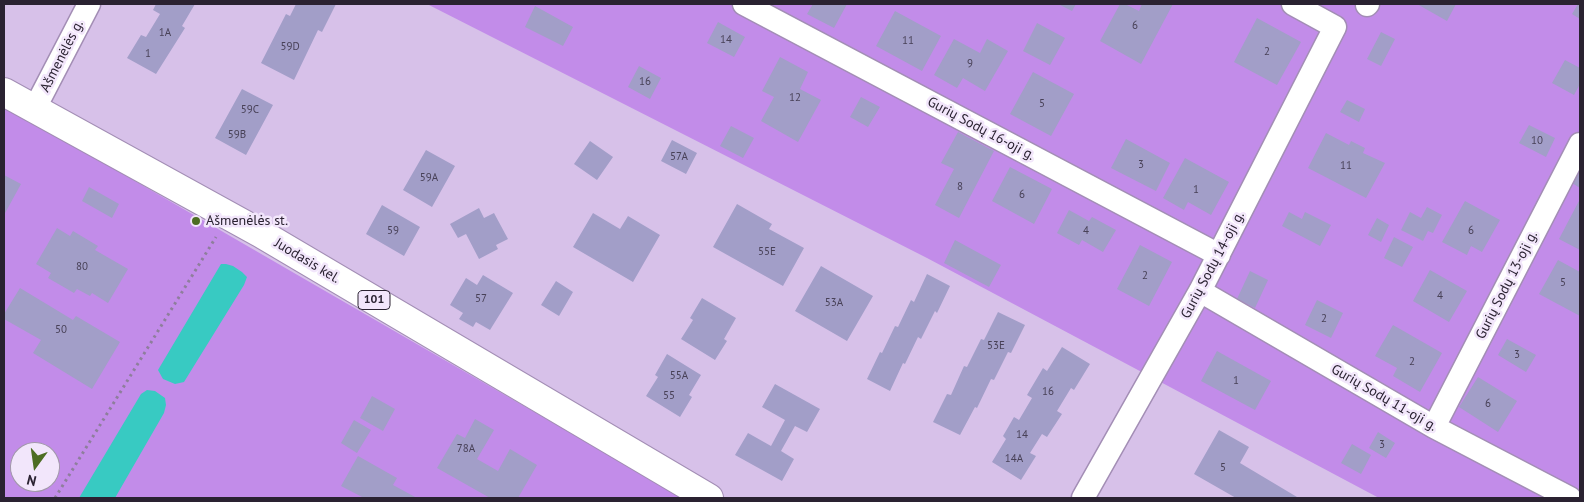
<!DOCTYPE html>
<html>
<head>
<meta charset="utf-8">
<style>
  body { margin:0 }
  #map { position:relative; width:1584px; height:502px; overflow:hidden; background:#d7c1e9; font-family:"PT Sans",sans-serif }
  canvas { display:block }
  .frame { position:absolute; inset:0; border:5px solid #2a2231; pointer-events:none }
  .north { position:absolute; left:10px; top:442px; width:50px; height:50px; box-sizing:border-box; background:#f2e6fb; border:1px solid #a298aa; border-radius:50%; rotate:194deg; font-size:14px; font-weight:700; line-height:20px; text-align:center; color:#2a2231 }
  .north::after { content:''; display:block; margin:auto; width:18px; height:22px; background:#4d6d23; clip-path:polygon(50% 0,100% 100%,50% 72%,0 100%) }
</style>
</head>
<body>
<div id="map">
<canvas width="1584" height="502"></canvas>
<div class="frame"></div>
<div class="north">N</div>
</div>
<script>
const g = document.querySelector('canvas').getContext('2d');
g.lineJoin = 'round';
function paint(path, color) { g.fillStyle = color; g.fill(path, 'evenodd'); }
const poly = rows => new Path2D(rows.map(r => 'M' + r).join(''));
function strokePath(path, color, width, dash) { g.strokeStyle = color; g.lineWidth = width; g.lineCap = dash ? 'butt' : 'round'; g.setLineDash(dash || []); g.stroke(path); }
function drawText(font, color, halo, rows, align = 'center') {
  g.font = font + ' "PT Sans",sans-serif'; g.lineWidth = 5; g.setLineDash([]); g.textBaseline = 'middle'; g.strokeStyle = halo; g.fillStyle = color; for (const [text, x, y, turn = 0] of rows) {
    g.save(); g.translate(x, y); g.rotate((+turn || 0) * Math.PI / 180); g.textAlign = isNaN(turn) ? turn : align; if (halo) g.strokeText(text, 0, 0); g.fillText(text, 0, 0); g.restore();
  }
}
paint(poly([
  [427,4,1580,4,1580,498,1379,498,927,258],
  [4,108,59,137,683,498,4,498],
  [20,452,50,452,50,482,20,482]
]), '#c28ce9');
paint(poly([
  [221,264,226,264,233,266,242,272,247,277,244,285,184,382,175,384,163,379,158,370],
  [147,390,155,391,165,398,166,405,164,413,115,498,79,498,141,394]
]), '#38cac2');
paint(poly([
  [156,4,195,4,182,26,185,28,156,74,127,58,141,35,146,37,160,14,153,10],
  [296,4,336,4,322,32,318,30,294,80,261,63,286,14,290,16],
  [813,4,847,4,834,28,807,14],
  [1058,4,1076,4,1072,11],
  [1120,4,1125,4,1139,11,1142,4,1173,4,1141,64,1100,41],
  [1417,4,1456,4,1447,21],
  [1578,4,1580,4,1580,19,1572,14],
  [535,6,573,27,563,46,525,27],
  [895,11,941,36,922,71,876,46],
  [1257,18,1301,42,1277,85,1234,62],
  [718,22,745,37,734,57,707,43],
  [1037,23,1065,38,1050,65,1023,51],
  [1381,32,1395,39,1381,66,1367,59],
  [954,39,980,53,987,39,1008,51,985,91,963,78,957,88,934,75],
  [780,57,808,72,800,89,821,100,798,142,761,121,774,97,762,91],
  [1565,60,1580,68,1580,84,1574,95,1552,83],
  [639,66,661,78,650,99,628,87],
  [1033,72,1074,94,1051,136,1010,114],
  [242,89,273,105,246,155,215,138],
  [861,97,880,107,868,127,850,117],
  [1347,100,1365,109,1359,122,1340,112],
  [1529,125,1555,138,1546,157,1519,143],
  [731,126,754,138,743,158,720,146],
  [958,132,994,151,959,218,935,205,954,169,941,163],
  [1326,133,1349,145,1351,141,1365,148,1363,153,1385,163,1366,198,1308,168],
  [1126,139,1170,163,1156,191,1111,168],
  [672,140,697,153,686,174,661,161],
  [590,141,613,157,597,180,574,164],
  [426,150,455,166,432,207,403,190],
  [1580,155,1580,188,1567,180],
  [1185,158,1229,182,1211,215,1188,202,1184,210,1163,198],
  [1010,167,1052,189,1034,224,992,201],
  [4,175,21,184,4,215],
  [89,187,119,204,112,218,82,201],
  [1580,199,1580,250,1559,239],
  [1465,201,1500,220,1482,252,1471,246,1467,255,1442,242],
  [737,204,772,224,769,229,804,248,783,286,713,247],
  [382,205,420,227,404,256,366,234],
  [1427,207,1442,215,1433,233,1428,231,1423,241,1401,230,1410,212,1421,218],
  [479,208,484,218,494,213,508,239,496,245,498,249,479,259,466,234,458,238,450,224],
  [1069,210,1089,221,1092,217,1116,230,1103,252,1082,240,1079,245,1057,233],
  [1289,212,1302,219,1305,212,1331,225,1320,246,1282,226],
  [593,213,620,229,628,216,660,235,633,282,573,247],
  [1377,218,1389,225,1381,242,1368,235],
  [57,228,70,236,73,231,98,246,95,250,128,269,108,303,92,293,90,296,77,289,74,293,48,278,51,273,36,264],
  [1394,237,1413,247,1402,267,1384,258],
  [955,240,1001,265,989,287,944,263],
  [1140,245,1172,262,1149,306,1117,289],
  [1558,260,1580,272,1580,316,1539,294],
  [821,266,873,296,847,341,795,311],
  [1430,270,1467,291,1449,322,1413,301],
  [1250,271,1268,280,1255,308,1237,299],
  [927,274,950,286,937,313,935,311,921,339,918,337,905,364,903,363,890,391,867,379,880,352,882,353,895,326,898,327,911,300,914,302],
  [483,275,513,293,490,330,476,322,473,327,459,319,463,313,450,305,466,278,477,285],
  [556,281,573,292,559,316,541,305],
  [20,288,73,320,76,316,120,342,92,389,33,353,41,340,4,319,4,314],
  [702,298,736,318,724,339,727,341,715,360,681,339,693,320,690,318],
  [1317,300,1343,313,1331,338,1305,325],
  [998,312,1025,325,1011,353,1008,352,994,380,991,379,977,408,975,407,960,435,933,422,947,394,951,395,964,366,967,367,981,339,984,340],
  [1393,325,1442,353,1420,392,1393,376,1397,368,1375,356],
  [1507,339,1536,355,1526,372,1498,355],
  [1062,347,1090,364,1074,390,1071,388,1057,411,1062,414,1047,437,1042,434,1030,453,1036,456,1021,480,992,462,1006,439,1003,436,1014,417,1019,420,1032,398,1027,395,1043,368,1047,371],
  [1217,351,1271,381,1255,410,1201,381],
  [667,354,701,375,689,395,692,397,680,417,646,396,658,377,655,375],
  [1478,377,1517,401,1498,432,1459,407],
  [775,384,820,409,807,432,795,426,781,451,794,459,782,481,735,455,748,433,771,446,785,420,762,407],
  [372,396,395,409,383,431,360,418],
  [475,419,494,430,477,459,498,471,510,449,537,465,518,498,490,498,437,468,457,434,465,438],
  [354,420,371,430,357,453,341,443],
  [1219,430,1249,447,1240,463,1297,497,1296,498,1236,498,1194,474],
  [1378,432,1395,443,1386,458,1369,448],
  [1352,444,1371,455,1361,474,1341,463],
  [358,456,397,478,393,485,417,498,364,498,341,486]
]), '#a29ec8');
const minor = poly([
  [744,4,1219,255],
  [1367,5,1368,4],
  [35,108,89,4],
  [1200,291,1434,427,1570,498],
  [1434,427,1580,144],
  [1083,498,1200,291,1335,27,1293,4]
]);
const primary = poly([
  [4,92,260,233,709,498]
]);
strokePath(minor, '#a38eb5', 25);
strokePath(primary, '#a38eb5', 30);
strokePath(poly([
  [55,498,216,237]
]), '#8e7e9c', 3, [2.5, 4]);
strokePath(minor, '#fff', 22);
strokePath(primary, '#fff', 28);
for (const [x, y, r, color] of [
  [196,221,5,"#4d6d23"]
]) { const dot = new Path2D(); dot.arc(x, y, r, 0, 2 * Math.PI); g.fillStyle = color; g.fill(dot); strokePath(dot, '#f2e6fb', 2); }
drawText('11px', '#484157', null, [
  ["6",1135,26],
  ["1A",165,33],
  ["14",726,40],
  ["11",908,41],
  ["59D",290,47],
  ["2",1267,52],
  ["1",148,54],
  ["9",970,64],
  ["16",645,82],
  ["12",795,98],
  ["5",1042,104],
  ["59C",250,110],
  ["59B",237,135],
  ["10",1537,141],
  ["57A",679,157],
  ["3",1141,165],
  ["11",1346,166],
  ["59A",429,178],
  ["8",960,187],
  ["1",1196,190],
  ["6",1022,195],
  ["59",393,231],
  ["4",1086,231],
  ["6",1471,231],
  ["55E",767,252],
  ["80",82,267],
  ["2",1145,276],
  ["5",1563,283],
  ["4",1440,296],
  ["57",481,299],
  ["53A",834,303],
  ["2",1324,319],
  ["50",61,330],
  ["53E",996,346],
  ["3",1517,355],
  ["2",1412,362],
  ["55A",679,376],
  ["1",1236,381],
  ["16",1048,392],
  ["55",669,396],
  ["6",1488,404],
  ["14",1022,435],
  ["3",1382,445],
  ["78A",466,449],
  ["14A",1014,459],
  ["5",1223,468]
]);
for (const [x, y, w] of [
  [374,300,32]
]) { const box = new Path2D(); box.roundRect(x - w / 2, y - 9.5, w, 19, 4); g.fillStyle = '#f2e6fb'; g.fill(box); strokePath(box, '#2a2231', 1); }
drawText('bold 12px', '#2a2231', null, [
  ["101",374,300]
]);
drawText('14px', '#2a2231', '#f2e6fb', [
  ["Ašmenėlės g.",62,56,-63],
  ["Gurių Sodų 16-oji g.",981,129,28],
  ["Juodasis kel.",307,261,31],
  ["Gurių Sodų 14-oji g.",1213,265,-62],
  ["Gurių Sodų 13-oji g.",1507,285,-63],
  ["Gurių Sodų 11-oji g.",1384,398,30]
]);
drawText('14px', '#2a2231', '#f2e6fb', [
  ["Ašmenėlės st.",206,221]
], 'left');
</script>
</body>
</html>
